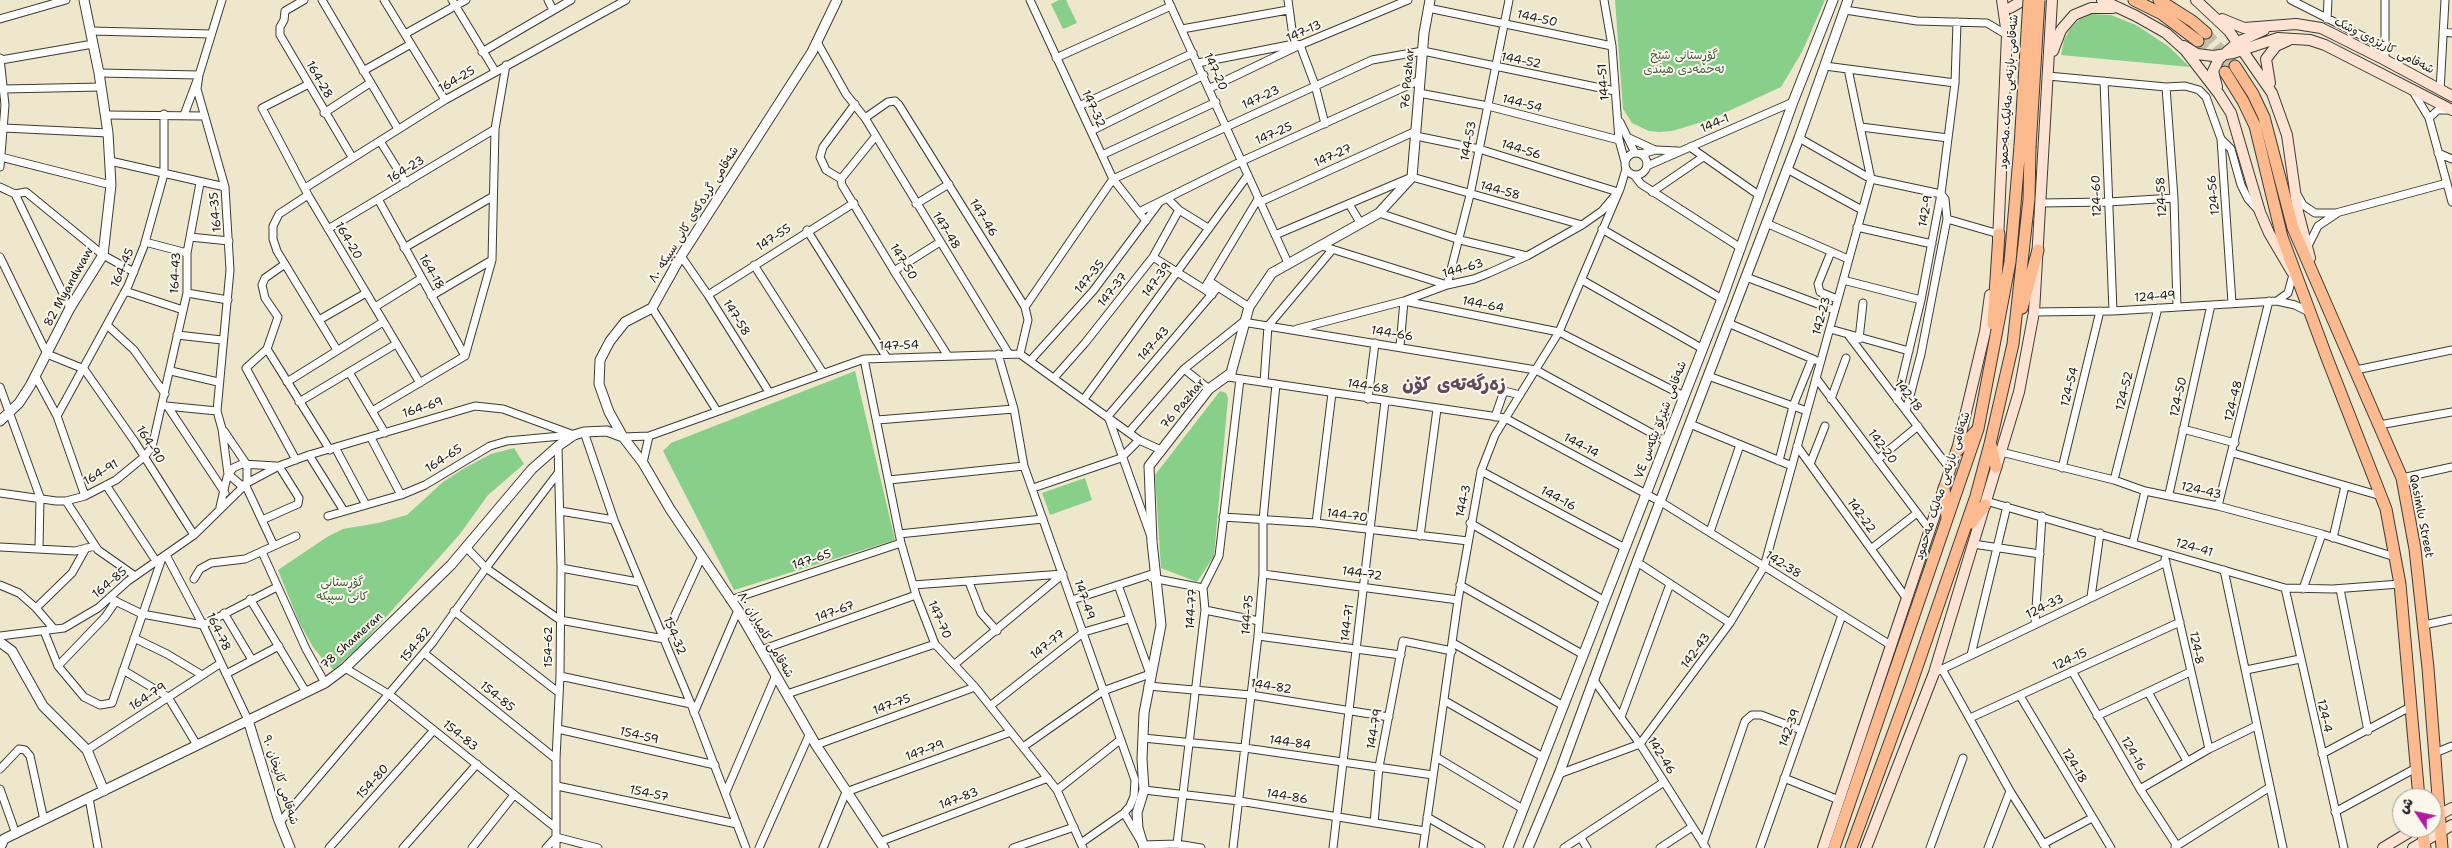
<!DOCTYPE html>
<html>
<head>
<meta charset="utf-8">
<style>
  body { margin:0 }
  #map { position:relative; width:2452px; height:848px; overflow:hidden; background:#eee7cb; font-family:"Shantell Sans","Playpen Sans Arabic",sans-serif }
  canvas { display:block }
  .north { position:absolute; left:2392px; top:788px; width:50px; height:50px; box-sizing:border-box; background:#fbf7ec; border:1px solid #a29f99; border-radius:50%; rotate:304deg; font-size:14px; font-weight:700; line-height:20px; text-align:center; color:#1c1c1c }
  .north::after { content:''; display:block; margin:auto; width:18px; height:22px; background:#b5179e; clip-path:polygon(50% 0,100% 100%,50% 72%,0 100%) }
</style>
</head>
<body>
<div id="map">
<canvas width="2452" height="848"></canvas>
<div class="north">ش</div>
</div>
<script>
const g = document.querySelector('canvas').getContext('2d');
g.lineJoin = 'round';
function paint(path, color) { g.fillStyle = color; g.fill(path, 'evenodd'); }
const poly = rows => new Path2D(rows.map(r => 'M' + r).join(''));
function strokePath(path, color, width, dash) { g.strokeStyle = color; g.lineWidth = width; g.lineCap = dash ? 'butt' : 'round'; g.setLineDash(dash || []); g.stroke(path); }
function drawText(font, color, halo, rows, align = 'center') {
  g.font = font + ' "Shantell Sans","Playpen Sans Arabic",sans-serif'; g.lineWidth = 4; g.setLineDash([]); g.textBaseline = 'middle'; g.strokeStyle = halo; g.fillStyle = color; for (const [text, x, y, turn = 0] of rows) {
    g.save(); g.translate(x, y); g.rotate((+turn || 0) * Math.PI / 180); g.textAlign = isNaN(turn) ? turn : align; if (halo) g.strokeText(text, 0, 0); g.fillText(text, 0, 0); g.restore();
  }
}
paint(poly([
  [1059,0,1066,0,1077,23,1063,29,1051,4],
  [1615,0,1825,0,1802,52,1781,87,1709,120,1672,131,1659,132,1649,131,1632,123,1623,109],
  [2091,14,2111,15,2136,25,2168,46,2190,67,2061,55,2064,40,2070,29,2080,19],
  [855,371,895,540,734,590,663,451,671,443],
  [1220,391,1226,393,1228,398,1214,556,1197,582,1161,568,1155,475],
  [514,448,524,464,488,495,460,534,362,644,334,670,325,662,313,647,299,622,278,570,327,537,343,529,378,523,407,515,443,482,463,469,491,454],
  [1085,478,1092,500,1050,515,1042,493]
]), '#88cf8a');
strokePath(poly([
  [2206,33,2235,66],
  [2198,41,2225,72]
]), '#c4bea8', 11, [11, 5.5]);
const minor = poly([
  [222,0,199,75,197,89,225,187,230,270,217,411,222,429,228,474,242,486],
  [304,0,285,11,284,20,280,27,280,35,352,157],
  [322,0,398,129],
  [384,0,445,100],
  [452,0,495,71],
  [548,0,553,10],
  [1030,0,1113,179,1146,221],
  [1168,0,1288,263],
  [1288,0,1294,44],
  [1604,0,1612,46,1619,140,1625,162],
  [2291,0,2384,47],
  [2385,0,2385,60],
  [1428,8,1612,46],
  [1845,10,1917,21,1987,23,2007,35],
  [0,19,66,0],
  [2327,19,2328,0],
  [1182,29,1288,10],
  [91,31,211,34],
  [2443,32,2452,33],
  [405,34,466,0],
  [817,42,846,94,865,118,1009,354],
  [482,52,571,0],
  [0,58,5,105,0,167],
  [1056,58,1171,6],
  [1,60,93,44],
  [1198,63,1294,44,1300,45,1315,85,1325,124],
  [1825,66,1955,83],
  [363,71,411,44],
  [99,73,199,75,184,115],
  [2048,76,2166,87,2185,86,2199,90,2206,97,2221,139,2232,303],
  [2104,81,2113,311],
  [309,84,262,108,308,195,420,383],
  [2166,87,2174,198,2177,307],
  [1210,88,1300,45,1408,0],
  [4,89,101,87],
  [2440,91,2445,0],
  [1419,93,1488,106,1619,140],
  [2414,93,2429,118,2452,202],
  [1079,106,1193,53],
  [324,113,370,83],
  [106,115,204,116],
  [865,118,888,102,895,101,899,105,1025,307,1028,320,1020,354],
  [2429,118,2438,110,2448,110],
  [1620,122,1635,153],
  [1861,127,1948,138],
  [4,128,108,133],
  [1091,131,1204,75],
  [1629,138,1655,150],
  [1799,138,1871,179,1941,194,1945,199,1947,219,1921,354,1906,411],
  [2221,139,2231,149,2241,185,2248,199,2258,210],
  [380,141,406,183],
  [1690,147,1760,196],
  '1625 164a11 11 0 1 1 22 0a11 11 0 1 1-22 0Z',
  [2438,153,2452,159],
  [1641,154,1656,150,1678,151],
  [1102,155,1216,102],
  [1,157,111,185],
  [110,161,225,187],
  [1647,166,1793,102],
  [1787,169,1862,210],
  [1634,175,1641,184,1741,248],
  [841,179,842,185,894,271,948,356],
  [841,179,826,170,820,157,823,147,855,104],
  [841,179,875,137],
  [1113,179,1372,60,1423,51,1615,91],
  [0,187,15,194,70,308],
  [305,188,445,100,626,0],
  [1652,192,1703,157],
  [15,194,26,192,103,255,134,272],
  [308,195,279,214,273,226,273,239,277,251,337,350],
  [2298,196,2303,205,2315,213,2336,213,2447,183],
  [1167,198,1179,210,1208,228],
  [378,199,465,356],
  [1260,202,1416,131],
  [2041,203,2108,202,2174,198],
  [916,204,949,184],
  [1349,204,1361,224],
  [1139,212,1242,161,1420,80],
  [1379,213,1460,240,1527,256],
  [1947,219,1999,234],
  [1766,223,1848,259],
  [1857,227,1932,244],
  [328,229,495,129],
  [1602,229,1722,299],
  [807,230,887,358],
  [1275,235,1412,177,1582,225],
  [190,237,229,241],
  [145,242,187,253],
  [1322,246,1447,285,1470,195,1509,0],
  [2308,246,2318,226,2336,214],
  [404,248,492,197],
  [1831,252,1818,284,1820,292,1837,299],
  [681,256,708,295,769,392],
  [0,257,47,354,84,369,135,442,194,535],
  [1153,257,1204,289,1218,287,1249,307],
  [285,264,265,278,262,285,265,298,278,317,267,349,246,368,296,460],
  [754,265,823,373],
  [894,271,940,242],
  [1746,277,1834,310],
  [1582,280,1703,349],
  [1843,280,1921,300],
  [125,291,183,310],
  [187,293,228,300],
  [708,295,854,203],
  [1212,295,1204,289,1258,199],
  [431,296,492,260],
  [2277,301,2288,293,2294,271],
  [375,307,420,279],
  [1025,307,1113,179],
  [652,308,717,411],
  [2034,312,2113,311,2277,301,2295,305,2311,313],
  [319,320,366,293],
  [1728,323,1815,360],
  [107,325,134,350,165,394],
  [1297,329,1404,301,1447,285,1474,279,1489,273,1527,256,1582,225,1602,211,1618,192,1479,149,1416,136],
  [1830,329,1909,351],
  [177,335,222,340],
  [1849,336,1950,469],
  [1859,339,1863,303],
  [1400,346,1404,301,1559,332,1684,396],
  [267,349,330,450],
  [998,354,1014,409,1024,466,1135,780,1134,796,1130,806,1124,813,1081,843],
  [864,359,901,543,916,595,935,644,975,687,1057,790,1083,848],
  [1030,361,1093,291,1159,203],
  [1184,369,1209,389],
  [2356,370,2452,350],
  [171,371,218,382],
  [349,372,385,433],
  [1708,376,1807,411],
  [36,377,57,416,85,496],
  [1228,377,1505,418,1661,502,1892,646],
  [1054,378,1085,343,1153,257,1179,210],
  [1816,378,1930,530],
  [287,382,383,322],
  [1264,382,1268,326,1332,250],
  [0,387,40,497,39,549],
  [1084,399,1248,175],
  [1368,399,1375,343],
  [1831,399,1846,358],
  [1897,400,1921,300,1941,194,1955,83,1957,22],
  [299,402,396,344],
  [166,406,217,411],
  [168,407,225,493],
  [372,411,465,356,492,260,495,129,506,65],
  [57,416,128,286,144,246,164,174,164,114],
  [1495,417,1504,391,1520,395],
  [877,420,1014,409],
  [1690,424,1792,466],
  [2379,425,2452,412],
  [2183,429,2235,443],
  [224,431,247,465,247,483],
  [584,432,614,520,691,704,746,848],
  [1129,432,1184,369,1243,322,1536,370,1666,441],
  [623,437,649,436,864,359,1020,354,1139,440,1161,450],
  [371,438,401,495],
  [1797,446,1907,599],
  [336,449,366,505],
  [2001,452,2114,480,2145,491,2218,506,2322,534,2395,557],
  [2233,453,2381,496],
  [309,455,344,511],
  [1877,460,1918,426],
  [1779,461,1793,406,1812,359],
  [643,463,649,436],
  [1810,464,1825,426],
  [2062,468,2100,311],
  [1481,471,1625,548],
  [2402,478,2452,467],
  [889,480,1024,466],
  [2114,480,2158,308],
  [245,484,274,546],
  [106,485,156,561],
  [1033,488,1121,458,1139,440],
  [0,493,56,501,66,501,85,496,116,480,144,457,152,447,187,293,187,253,200,183],
  [2169,494,2211,305],
  [66,501,98,550,135,576],
  [1986,501,2285,588,2333,589,2400,584],
  [2218,506,2269,301],
  [220,507,227,477,233,468,242,464,276,466],
  [560,511,614,520],
  [328,516,401,495,425,485,490,446,507,441,572,435],
  [1223,517,1316,523,1468,541],
  [262,520,298,504,299,498,279,466],
  [1316,523,1332,393],
  [1470,523,1603,600],
  [1710,532,1740,445],
  [899,534,1043,519],
  [1150,534,1108,416,1218,287,1209,281],
  [1420,536,1437,409],
  [2333,538,2345,486],
  [2133,542,2145,491],
  [1973,544,2040,554],
  [0,547,75,551,95,546],
  [466,547,486,568,560,620,664,639,702,556],
  [1871,549,1917,513],
  [262,552,306,649,325,683],
  [166,555,203,625,248,720],
  [2165,559,2209,749],
  [1637,562,1730,623],
  [561,568,638,582],
  [2224,570,2283,848],
  [1263,574,1458,600],
  [1152,578,1203,588],
  [194,579,200,569,211,563,245,559,296,536],
  [969,582,981,613,997,631],
  [0,585,19,593,36,608,54,629],
  [913,585,1063,574],
  [1460,585,1582,654],
  [2285,588,2344,848],
  [2303,589,2322,534],
  [2340,589,2368,731],
  [2091,597,2100,533],
  [109,598,142,614,203,625,277,587],
  [250,599,306,692],
  [730,600,901,543],
  [1072,600,1155,573],
  [36,608,72,573,86,548],
  [1205,610,1259,621],
  [454,611,558,692],
  [224,613,252,660],
  [2035,624,2042,516],
  [2424,625,2452,619],
  [44,631,58,666,84,697,100,705,112,703,162,558],
  [0,636,64,628,98,608,128,581,194,535,247,483,279,466,309,455,475,406,503,409,574,435],
  [1258,636,1401,655],
  [134,638,167,654,202,675],
  [1453,643,1562,705],
  [761,650,916,595],
  [424,653,556,759],
  [1971,655,2007,506],
  [955,664,1063,574],
  [58,666,105,617,116,601],
  [345,668,390,695,556,828],
  [1942,669,2010,791,2046,848],
  [123,670,168,697,197,745],
  [2246,670,2300,659],
  [2072,671,2140,789,2177,846],
  [1934,673,2166,562],
  [226,674,279,646],
  [560,676,691,704],
  [1593,679,1640,744,1706,848],
  [1148,686,1251,695,1389,717],
  [2148,692,2187,761],
  [787,694,935,644],
  [2020,696,2111,848],
  [1445,701,1543,757],
  [990,706,1084,632,1129,619],
  [694,713,738,610],
  [2097,716,2190,672],
  [1621,717,1670,584],
  [1970,718,2180,622],
  [558,729,715,765],
  [1143,738,1245,748,1433,775],
  [816,745,975,687],
  [1023,747,1103,691,1150,674,1118,585],
  [87,750,221,663],
  [2435,753,2452,746],
  [2322,754,2410,707],
  [1436,757,1523,809],
  [0,769,19,749,25,750,30,756,44,820],
  [1559,774,1640,744,1730,623,1764,567,1871,179,1848,69],
  [1784,778,1839,800],
  [557,786,737,824],
  [0,789,16,834],
  [2140,789,2209,749,2256,726],
  [1057,790,1120,740],
  [1144,790,1239,801,1425,831],
  [726,792,776,675],
  [89,798,98,848],
  [2335,812,2416,768],
  [1124,813,1143,845,1177,844,1201,848],
  [1427,817,1481,848],
  [280,822,433,642,486,568,558,473],
  [1374,823,1379,767,1403,641,1452,651],
  [556,837,598,848],
  [1581,838,1587,848],
  [879,842,1048,778],
  [1177,844,1205,610,1203,588,1219,556,1240,379],
  [1703,844,1745,721,1752,715,1761,715,1801,730],
  [2043,844,2092,818],
  [2175,847,2270,787],
  [329,848,434,730],
  [403,848,477,764],
  [472,848,514,795],
  [546,848,556,837],
  [556,848,556,759,560,676,561,568,558,446],
  [759,848,810,733],
  [823,848,846,792,1011,732],
  [1013,848,1074,827],
  [1233,848,1258,636,1263,574,1263,520,1276,384],
  [1333,848,1385,401],
  [1423,848,1458,600,1481,471,1495,435,1559,332,1620,189,1626,169],
  [1564,848,1664,782],
  [1660,848,1692,827],
  [1760,848,1842,615],
  [1930,848,1963,758],
  [1988,848,2010,791]
]);
const tertiary = poly([
  [837,0,812,52,681,256,652,308,625,322,610,341,600,360,599,384,609,412,623,437,643,463,670,509,738,610,816,745,884,848],
  [0,421,19,403,30,386,70,308,103,255,111,185,108,133,99,73,84,0],
  [0,642,12,651,43,706,87,750,104,791],
  [248,720,278,818,290,848],
  [0,848,4,839,325,683,345,668,451,565,532,469,558,446,574,435,584,432,607,431,623,437],
  [1144,848,1138,828,1137,813,1144,790,1142,759,1144,713,1161,625,1152,542,1149,466,1209,389,1231,373,1249,307,1272,273,1379,213,1412,177,1424,33,1430,0],
  [1508,848,1722,299,1793,102,1833,0],
  [1528,848,1559,774,1637,562,1799,138,1848,0]
]);
const secondary = poly([
  [2102,0,2136,16,2166,33,2185,50,2219,94,2231,113,2260,212,2269,233,2292,272],
  [2196,0,2229,31,2272,93,2287,135,2298,212,2310,258],
  [2010,8,2022,1,2037,1],
  [2222,19,2244,28,2296,24,2321,28,2385,60,2452,96],
  [2184,46,2197,54,2213,56,2233,53,2278,38,2310,40,2325,45,2452,110],
  [2053,51,2061,30,2074,15,2091,8,2113,8],
  [2270,83,2266,59,2276,46,2289,40],
  [2217,87,2213,71,2219,59,2238,42,2264,30],
  [1998,241,2007,35,2002,0],
  [2432,819,2452,808],
  [1823,848,1958,446,1985,332,1990,295],
  [1866,848,1934,673,2019,392,2034,312,2052,0],
  [2383,848,2416,828],
  [2413,848,2452,825]
]);
const primary = poly([
  [2134,0,2162,14,2198,41],
  [2159,0,2192,21,2206,33],
  [2235,66,2253,94,2264,117,2293,228,2402,478,2415,549,2428,668,2442,848],
  [2225,72,2243,101,2255,126,2282,237,2327,358,2386,509,2400,584,2419,798],
  [2422,828,2425,848]
]);
const trunk = poly([
  [2022,308,2038,250],
  [1993,324,1999,234],
  [1991,445,1996,467],
  [1957,451,1977,430],
  [1944,488,1947,519],
  [1971,523,1985,505],
  [1834,848,1978,429,2010,262,2020,146],
  [1851,848,1909,690,1976,496,1990,444,2013,344,2029,199,2030,148]
]);
strokePath(minor, '#3c3a36', 9);
strokePath(tertiary, '#3c3a36', 11);
strokePath(secondary, '#3c3a36', 12);
strokePath(primary, '#3c3a36', 13);
strokePath(trunk, '#3c3a36', 13);
strokePath(minor, '#fff', 7);
strokePath(tertiary, '#fff', 9);
strokePath(secondary, '#fee3d2', 10);
strokePath(primary, '#fcba8e', 11);
strokePath(trunk, '#fcba8e', 11);
const trunkBridge = poly([
  [2020,146,2029,0],
  [2030,148,2039,0]
]);
strokePath(trunkBridge, '#3c3a36', 13, []);
strokePath(trunkBridge, '#fcba8e', 11);
drawText('12px', '#1c1c1c', '#fbf7ec', [
  ["144-50",1537,19,12],
  ["147-13",1304,32,-24],
  ["شەقامی کارێزەی وشک",2384,46,27],
  ["144-52",1521,61,11],
  ["147-20",1215,72,65],
  ["76 Pazhar",1408,79,-85],
  ["164-28",319,80,60],
  ["164-25",457,80,-30],
  ["144-51",1604,82,-95],
  ["شەقامی بازنەیی مەلیک مەحمود",2009,92,-86],
  ["147-23",1261,98,-25],
  ["144-54",1522,104,14],
  ["147-32",1093,109,65],
  ["144-1",1715,124,-23],
  ["147-25",1274,134,-24],
  ["144-53",1469,141,-79],
  ["144-56",1521,150,17],
  ["147-27",1333,156,-24],
  ["164-23",406,170,-31],
  ["144-58",1500,191,15],
  ["124-56",2214,195,-96],
  ["124-60",2097,196,-92],
  ["124-58",2162,197,-93],
  ["142-9",1926,211,-80],
  ["164-35",216,212,-95],
  ["شەقامی گردەکەی کانی سپیکە ٨٠",694,215,-58],
  ["147-46",983,218,58],
  ["147-48",946,231,58],
  ["147-55",774,238,-33],
  ["164-20",348,241,59],
  ["147-50",903,262,58],
  ["164-45",123,268,-67],
  ["144-63",1463,269,-16],
  ["164-18",431,272,60],
  ["164-43",176,273,-87],
  ["147-35",1090,277,-51],
  ["147-39",1157,280,-54],
  ["82 Myandwaw",69,287,-61],
  ["147-37",1113,290,-52],
  ["124-49",2155,297,-4],
  ["144-64",1483,305,11],
  ["142-23",1822,316,-75],
  ["147-58",736,318,58],
  ["144-66",1392,334,9],
  ["147-43",1154,344,-49],
  ["147-54",899,346,-2],
  ["144-68",1368,387,9],
  ["124-54",2070,387,-76],
  ["124-52",2125,391,-76],
  ["142-18",1908,396,52],
  ["124-50",2179,397,-77],
  ["124-48",2234,401,-76],
  ["76 Pazhar",1183,404,-50],
  ["164-69",423,408,-18],
  ["شەقامی شێرکۆ بێکەس ٧٤",1661,420,-69],
  ["164-90",150,445,57],
  ["144-14",1581,446,28],
  ["142-20",1882,447,53],
  ["164-65",444,459,-33],
  ["164-91",101,473,-31],
  ["شەقامی بازنەیی مەلیک مەحمود",1943,486,-72],
  ["124-43",2201,491,13],
  ["144-16",1558,499,28],
  ["144-3",1464,501,-78],
  ["144-70",1347,516,7],
  ["142-22",1861,516,54],
  ["Qasimlu Street",2421,516,79],
  ["124-41",2194,548,16],
  ["147-65",812,560,-18],
  ["142-38",1783,565,32],
  ["144-72",1362,574,8],
  ["164-85",110,583,-40],
  ["147-49",1084,600,71],
  ["124-33",2045,607,-26],
  ["144-77",1192,609,-86],
  ["147-67",835,612,-20],
  ["144-75",1248,615,-85],
  ["147-70",939,620,66],
  ["144-71",1348,623,-83],
  ["164-78",218,632,64],
  ["شەقامی کامیاران ٨٠",765,635,59],
  ["154-32",674,636,67],
  ["78 Shameran",352,641,-42],
  ["154-82",416,645,-52],
  ["147-77",1048,645,-38],
  ["154-62",549,647,-90],
  ["124-8",2196,648,79],
  ["142-43",1696,651,-54],
  ["124-15",2070,660,-25],
  ["144-82",1271,687,9],
  ["164-79",148,697,-33],
  ["154-85",497,697,39],
  ["147-75",892,705,-20],
  ["124-4",2324,716,77],
  ["142-39",1790,728,-70],
  ["144-79",1375,729,-80],
  ["154-83",460,736,39],
  ["154-59",639,736,13],
  ["144-84",1290,743,8],
  ["147-79",925,751,-20],
  ["124-16",2133,754,59],
  ["142-46",1661,756,58],
  ["124-18",2074,766,60],
  ["شەقامی کانیخان ٩٠",280,780,72],
  ["154-80",373,782,-48],
  ["154-57",649,794,12],
  ["144-86",1287,797,9],
  ["147-83",959,799,-21]
]);
drawText('12px', '#425b42', '#fbf7ec', [
  ["گۆڕستانی شێخ",1684,56],
  ["ئەحمەدی هیندی",1684,70],
  ["گۆڕستانی",342,583],
  ["کانی سپیکە",342,597]
]);
drawText('bold 18px', '#604a5b', '#fbf7ec', [
  ["زەرگەتەی کۆن",1454,385]
]);
</script>
</body>
</html>
